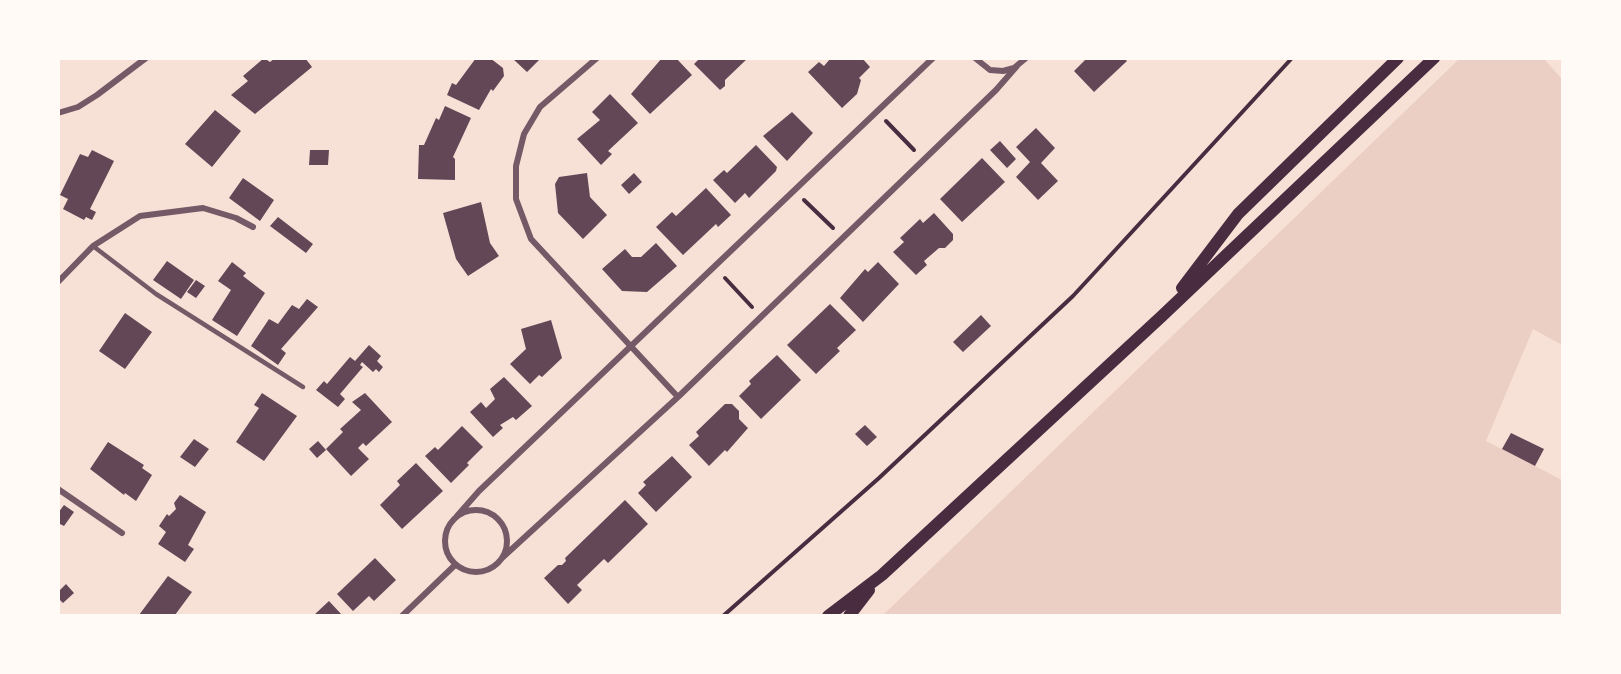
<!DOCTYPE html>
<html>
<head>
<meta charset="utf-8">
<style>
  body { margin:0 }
  #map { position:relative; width:1621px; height:674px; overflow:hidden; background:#f7e1d7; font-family:Montserrat,sans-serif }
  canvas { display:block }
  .frame { position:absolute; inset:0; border:60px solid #fffaf5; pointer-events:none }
</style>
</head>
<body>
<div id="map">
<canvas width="1621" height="674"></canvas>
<div class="frame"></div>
</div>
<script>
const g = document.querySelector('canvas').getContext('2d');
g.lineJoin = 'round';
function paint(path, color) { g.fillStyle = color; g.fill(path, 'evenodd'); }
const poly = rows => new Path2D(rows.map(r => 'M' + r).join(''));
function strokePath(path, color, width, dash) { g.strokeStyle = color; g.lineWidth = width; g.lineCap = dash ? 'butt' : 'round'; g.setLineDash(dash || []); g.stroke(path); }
paint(poly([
  [1459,59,1544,59,1562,79,1562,345,1533,329,1486,441,1562,480,1562,615,883,615]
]), '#ebcfc5');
paint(poly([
  [264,58,270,62,275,58,305,58,312,67,255,114,231,95,248,81,243,76],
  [476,58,490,58,503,68,504,76,493,91,491,89,479,110,447,95,452,83,456,85],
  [512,58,541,58,527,72],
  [662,58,676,58,692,75,650,114,631,94],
  [700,58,748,58,725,80,725,86,720,90,694,64],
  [839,58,862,58,870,67,859,78,861,80,857,94,842,108,808,72,819,62,824,66,830,59],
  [1087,58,1124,58,1127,61,1094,92,1074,71],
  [610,94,638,123,608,151,612,154,601,165,577,139,600,120,592,112],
  [445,106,471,118,453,157,455,159,455,180,418,179,419,145,424,145,436,118,439,120],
  [215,110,241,131,212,167,185,144],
  [792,112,813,133,787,161,763,136],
  [1036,128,1055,148,1041,163,1058,181,1038,200,1016,177,1030,162,1016,147],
  [1000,141,1016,159,1007,168,990,150],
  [756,145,777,167,776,171,749,198,745,193,735,203,713,180,724,170,727,173],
  [92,150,114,161,90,209,96,212,92,220,86,217,84,220,63,209,68,199,60,195,80,154,88,157],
  [310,150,329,150,328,165,309,165],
  [982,158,1005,182,962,222,940,199],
  [587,173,590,197,607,215,583,239,558,213,555,184,559,177],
  [634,173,642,182,629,194,621,185],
  [243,178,274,200,260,221,229,198],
  [706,188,731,215,718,227,716,224,683,255,656,227,672,212,676,216],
  [481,202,490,243,499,256,468,276,456,259,443,213],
  [934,213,953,234,953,240,945,248,939,248,924,261,927,265,916,275,893,252,904,242,900,238,920,219,923,223],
  [278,217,313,244,306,253,270,226],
  [656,243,677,266,647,292,622,291,602,269,625,249,632,257,641,257],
  [167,261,194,280,181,299,153,280],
  [232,262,246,273,243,276,265,293,237,336,212,320,231,290,218,281],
  [878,262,899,284,863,322,840,298,865,269,868,272],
  [196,280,205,286,196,298,187,292],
  [307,299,318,307,281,349,286,353,278,365,251,346,269,319,278,324,292,305,299,309],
  [830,304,856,330,837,348,840,351,816,374,787,345],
  [125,313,152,332,125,369,99,351],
  [981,315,991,326,963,352,953,342],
  [551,320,562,358,542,377,539,375,530,384,510,364,526,349,521,329],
  [369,345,381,356,377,361,383,367,379,372,376,369,373,372,362,362,360,365,363,367,340,394,345,399,338,407,316,390,324,381,327,384,350,357,355,361],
  [777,355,801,380,761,419,739,396,751,384,749,381],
  [504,377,532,406,516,420,513,417,500,425,503,428,493,437,470,412,481,402,486,408,495,399,490,389],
  [262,393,297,416,264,461,236,442,259,408,254,405],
  [365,393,392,422,366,446,363,443,358,448,369,459,351,476,326,449,343,432,340,429,361,410,352,402],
  [725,404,732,404,739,411,739,419,748,428,727,452,725,450,709,466,689,445,699,436,696,432],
  [865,425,877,437,867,446,855,434],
  [462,426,483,447,467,463,469,465,451,483,425,456,435,447,438,450],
  [1511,433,1544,449,1535,466,1502,449],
  [194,439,209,449,195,467,180,457],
  [318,441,326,450,317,458,309,449],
  [108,442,144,465,142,468,152,475,136,501,125,493,124,495,90,469],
  [672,456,692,477,656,512,638,493,646,485,643,482],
  [416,463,443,491,402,529,380,505,400,485,397,481],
  [180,495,206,512,188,545,194,549,185,562,158,544,166,532,159,526,167,514,169,516,176,509,174,503],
  [625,500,648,524,608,563,604,559,577,585,582,590,568,604,544,578,558,565,562,565,566,561,565,558],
  [64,505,74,512,64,526,58,523,58,513],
  [375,558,396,580,374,601,369,596,353,611,337,594],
  [168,576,192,592,175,615,139,615],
  [66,584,74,593,63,603,58,598,58,592],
  [329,601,342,615,314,615]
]), '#644757');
strokePath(poly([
  [886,121,914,150],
  [804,200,833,228],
  [725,278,752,307],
  [723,616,879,478,1073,296,1292,58]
]), '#4a2c40', 4);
strokePath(poly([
  [93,246,156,294,303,387]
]), '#755966', 4.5);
strokePath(poly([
  [597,58,540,107,524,134,516,166,516,199,531,239,678,397],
  [975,58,990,70,1003,71,1014,68,1026,58],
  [58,113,78,107,97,95,146,58],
  [58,282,93,246,140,216,203,208,236,218,253,227],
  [58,489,122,533],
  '445 541a31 31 0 1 1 62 0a31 31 0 1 1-62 0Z',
  [457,516,479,491,933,58],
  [502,558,678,397,996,90,1017,66],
  [402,616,455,565]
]), '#755966', 6);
strokePath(poly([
  [1182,288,1238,214,1398,58],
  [828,616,882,575,1162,316,1434,58],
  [849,616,869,590]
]), '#4a2c40', 12);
</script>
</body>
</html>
